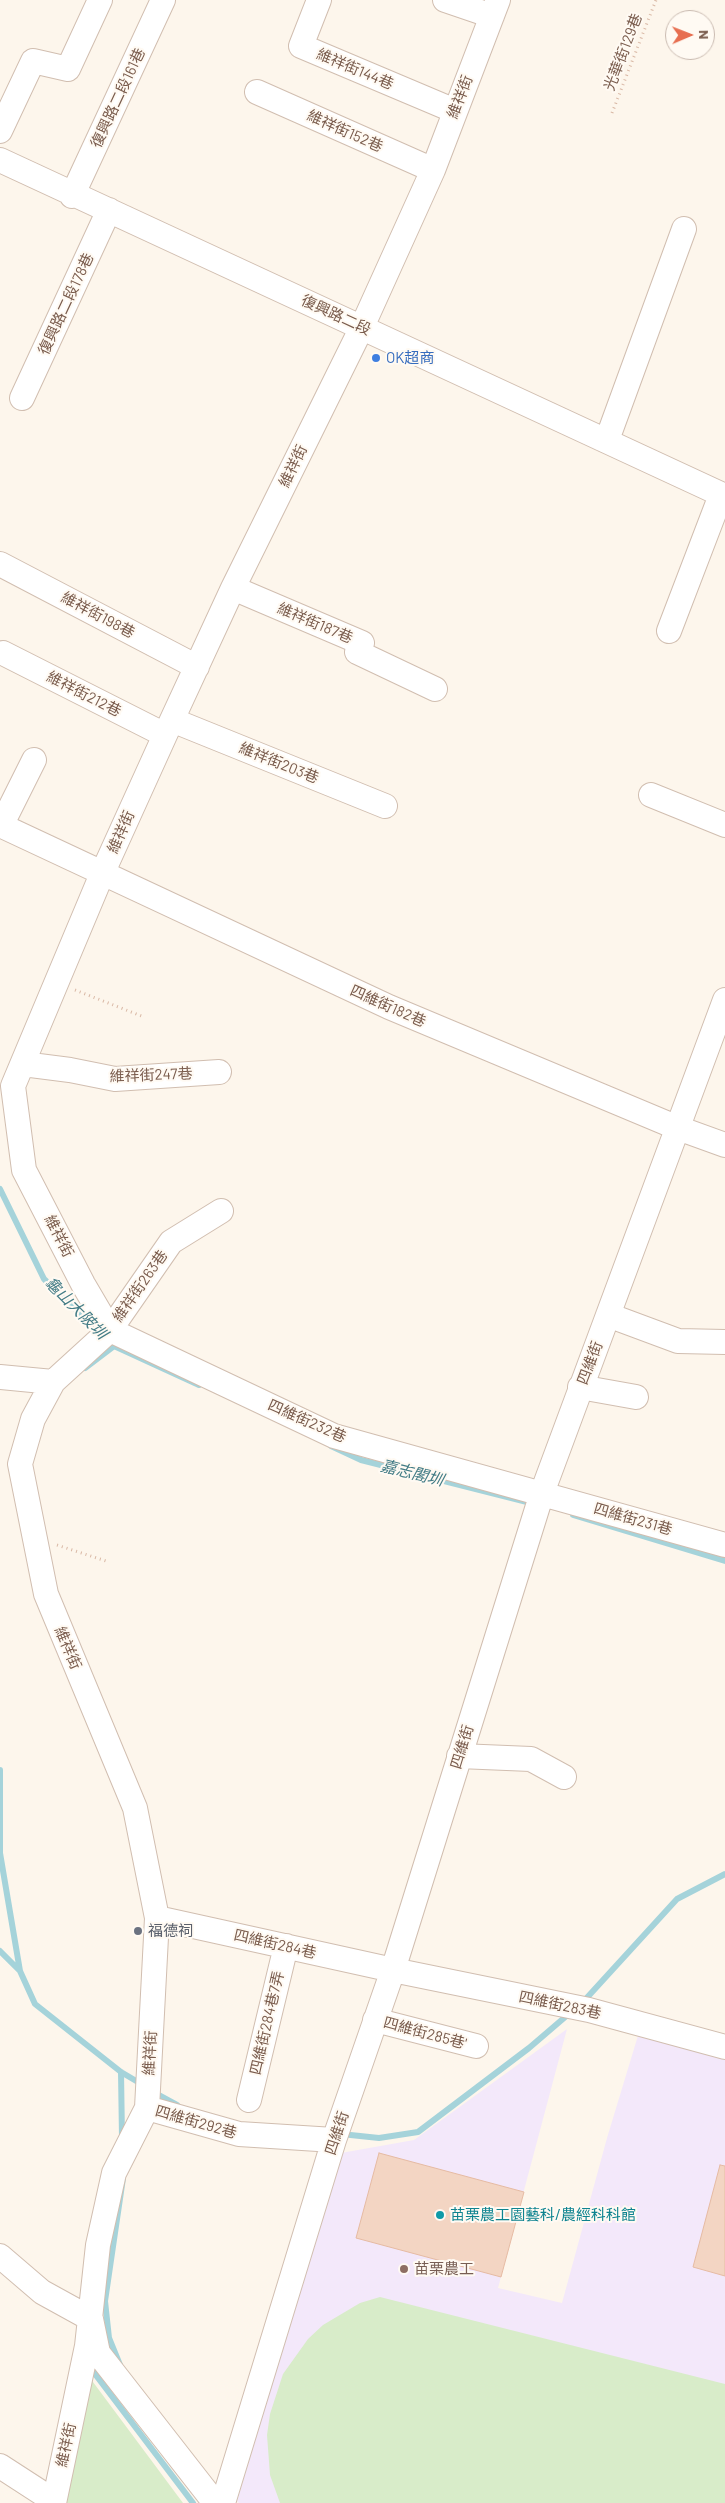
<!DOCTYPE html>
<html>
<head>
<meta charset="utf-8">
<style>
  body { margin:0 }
  #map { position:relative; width:725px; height:2503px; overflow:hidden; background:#fdf6ec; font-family:Barlow,sans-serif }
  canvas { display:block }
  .north { position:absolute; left:665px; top:10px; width:50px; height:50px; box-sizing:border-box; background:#fffaf3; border:1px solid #cabbb1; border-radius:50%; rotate:89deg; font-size:14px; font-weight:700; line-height:20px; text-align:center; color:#7a5c4d }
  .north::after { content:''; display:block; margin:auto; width:18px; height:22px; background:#e76f51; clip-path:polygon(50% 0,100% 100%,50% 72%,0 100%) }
</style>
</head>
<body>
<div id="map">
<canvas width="725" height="2503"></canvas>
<div class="north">N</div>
</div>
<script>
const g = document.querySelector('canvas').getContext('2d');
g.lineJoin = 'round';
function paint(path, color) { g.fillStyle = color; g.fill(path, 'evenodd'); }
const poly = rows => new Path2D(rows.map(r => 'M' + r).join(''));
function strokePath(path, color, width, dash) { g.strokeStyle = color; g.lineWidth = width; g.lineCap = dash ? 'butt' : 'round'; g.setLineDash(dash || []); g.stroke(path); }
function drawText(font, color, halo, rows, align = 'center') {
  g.font = font + ' Barlow,"Noto Sans TC",sans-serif'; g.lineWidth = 4; g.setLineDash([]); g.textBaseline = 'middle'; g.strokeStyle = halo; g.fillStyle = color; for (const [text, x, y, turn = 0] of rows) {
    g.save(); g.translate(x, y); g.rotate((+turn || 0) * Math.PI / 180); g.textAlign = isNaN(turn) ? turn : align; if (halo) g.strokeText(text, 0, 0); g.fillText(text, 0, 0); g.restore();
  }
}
paint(poly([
  [567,2029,498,2288,562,2303,607,2138,640,2029,725,2052,725,2503,239,2503,237,2501,341,2153,414,2140]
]), '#f3e8fa');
paint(poly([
  [380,2297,725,2384,725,2503,280,2503,270,2475,267,2435,270,2414,283,2374,308,2339,323,2325,360,2303],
  [90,2378,183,2503,64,2503]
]), '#d8ecc9');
strokePath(poly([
  [0,1189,44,1279,101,1333],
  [108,1340,114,1346,199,1385],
  [85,1368,114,1346],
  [331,1446,361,1460,535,1504],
  [573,1515,725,1561],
  [0,1770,0,1853,20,1971,35,2004,121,2072,143,2085],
  [0,1951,20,1971],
  [583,2002,677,1899,725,1874],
  [121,2072,122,2138],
  [153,2092,177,2105],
  [341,2134,379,2138,418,2132,529,2048,571,2012],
  [92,2362,95,2374,193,2503],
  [120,2365,109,2338,105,2301,123,2178]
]), '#a5d3da', 6);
const building = poly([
  [379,2153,524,2192,501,2277,356,2238,379,2153],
  [720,2165,725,2166,725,2276,693,2267,720,2165]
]);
paint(building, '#f3d5c3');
strokePath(building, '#e6bba3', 1);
const minor = poly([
  [319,0,301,46,455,111],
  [445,0,492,16],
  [257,92,433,170],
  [0,131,33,61,68,69,100,0],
  [0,160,725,496],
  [72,196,163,0],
  [22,398,109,210],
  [607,440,684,229],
  [0,564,197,667],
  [233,588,362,643,357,652,435,689],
  [669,631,721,495],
  [3,653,165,735],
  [172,720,385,806],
  [651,795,725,825],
  [0,825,389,1007,678,1128,725,1145],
  [1,826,34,760],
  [23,1064,70,1070,115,1079,219,1072],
  [608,1315,678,1341,725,1342],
  [110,1330,83,1284,24,1170,13,1086,102,874,165,735,233,588,362,327,433,170,498,0],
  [110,1330,334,1436,725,1545],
  [0,1377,53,1382],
  [580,1387,636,1397],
  [459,1756,531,1759,564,1777],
  [157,1918,393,1970,589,2010,725,2047],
  [375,2020,476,2046],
  [249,2100,286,1946],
  [147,2108,239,2134,334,2140],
  [0,2256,42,2292,91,2319,98,2353,215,2503],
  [0,2466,54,2501],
  [54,2503,87,2346,98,2245,114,2173,147,2108,157,1918,135,1808,46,1594,20,1464,33,1419,53,1382,110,1330,171,1242,221,1211],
  [223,2503,334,2140,393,1970,542,1493,725,1000]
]);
strokePath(minor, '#d1beb0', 26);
strokePath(poly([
  [612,113,656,0],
  [75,990,144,1017],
  [57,1545,109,1562]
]), '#d9b8a5', 3, [1, 4]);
strokePath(minor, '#fff', 24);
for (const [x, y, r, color] of [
  [376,358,5,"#3f7fe0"],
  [138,1931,5,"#6b7280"],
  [440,2215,5,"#0f9aa8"],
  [404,2269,5,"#8d6e63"]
]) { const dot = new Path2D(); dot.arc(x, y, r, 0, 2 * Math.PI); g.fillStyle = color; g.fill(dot); strokePath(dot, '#fffaf3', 2); }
drawText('15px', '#7a5c4d', '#fffaf3', [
  ["光華街129巷",623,52,-69],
  ["維祥街144巷",355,69,23],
  ["維祥街",460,97,-69],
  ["復興路二段161巷",118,98,-65],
  ["維祥街152巷",345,131,24],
  ["復興路二段178巷",66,304,-65],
  ["復興路二段",336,315,25],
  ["維祥街",293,466,-64],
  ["維祥街198巷",98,615,28],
  ["維祥街187巷",315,623,23],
  ["維祥街212巷",84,694,27],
  ["維祥街203巷",279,763,22],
  ["維祥街",121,832,-66],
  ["四維街182巷",388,1006,24],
  ["維祥街247巷",151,1075,-2],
  ["維祥街",59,1236,63],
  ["維祥街263巷",140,1286,-55],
  ["四維街",590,1363,-69],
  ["四維街232巷",307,1421,24],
  ["四維街231巷",633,1519,16],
  ["維祥街",68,1648,67],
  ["四維街",462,1747,-73],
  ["四維街284巷",275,1944,13],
  ["四維街283巷",560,2005,12],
  ["四維街284巷7弄",267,2023,-77],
  ["四維街285巷'",425,2033,15],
  ["維祥街",150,2053,-87],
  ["四維街292巷",196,2122,16],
  ["四維街",337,2133,-72],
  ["維祥街",66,2445,-78]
]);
drawText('15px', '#366cbe', '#fffaf3', [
  ["OK超商",386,358]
], 'left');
drawText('15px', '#5b616d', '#fffaf3', [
  ["福德祠",148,1931]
], 'left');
drawText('15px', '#0d838f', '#fffaf3', [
  ["苗栗農工園藝科/農經科科館",450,2215]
], 'left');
drawText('15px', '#785e54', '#fffaf3', [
  ["苗栗農工",414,2269]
], 'left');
drawText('italic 16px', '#437c86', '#fffaf3', [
  ["龜山大陂圳",76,1308,45],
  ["嘉志閣圳",412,1473,14]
]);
</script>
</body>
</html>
